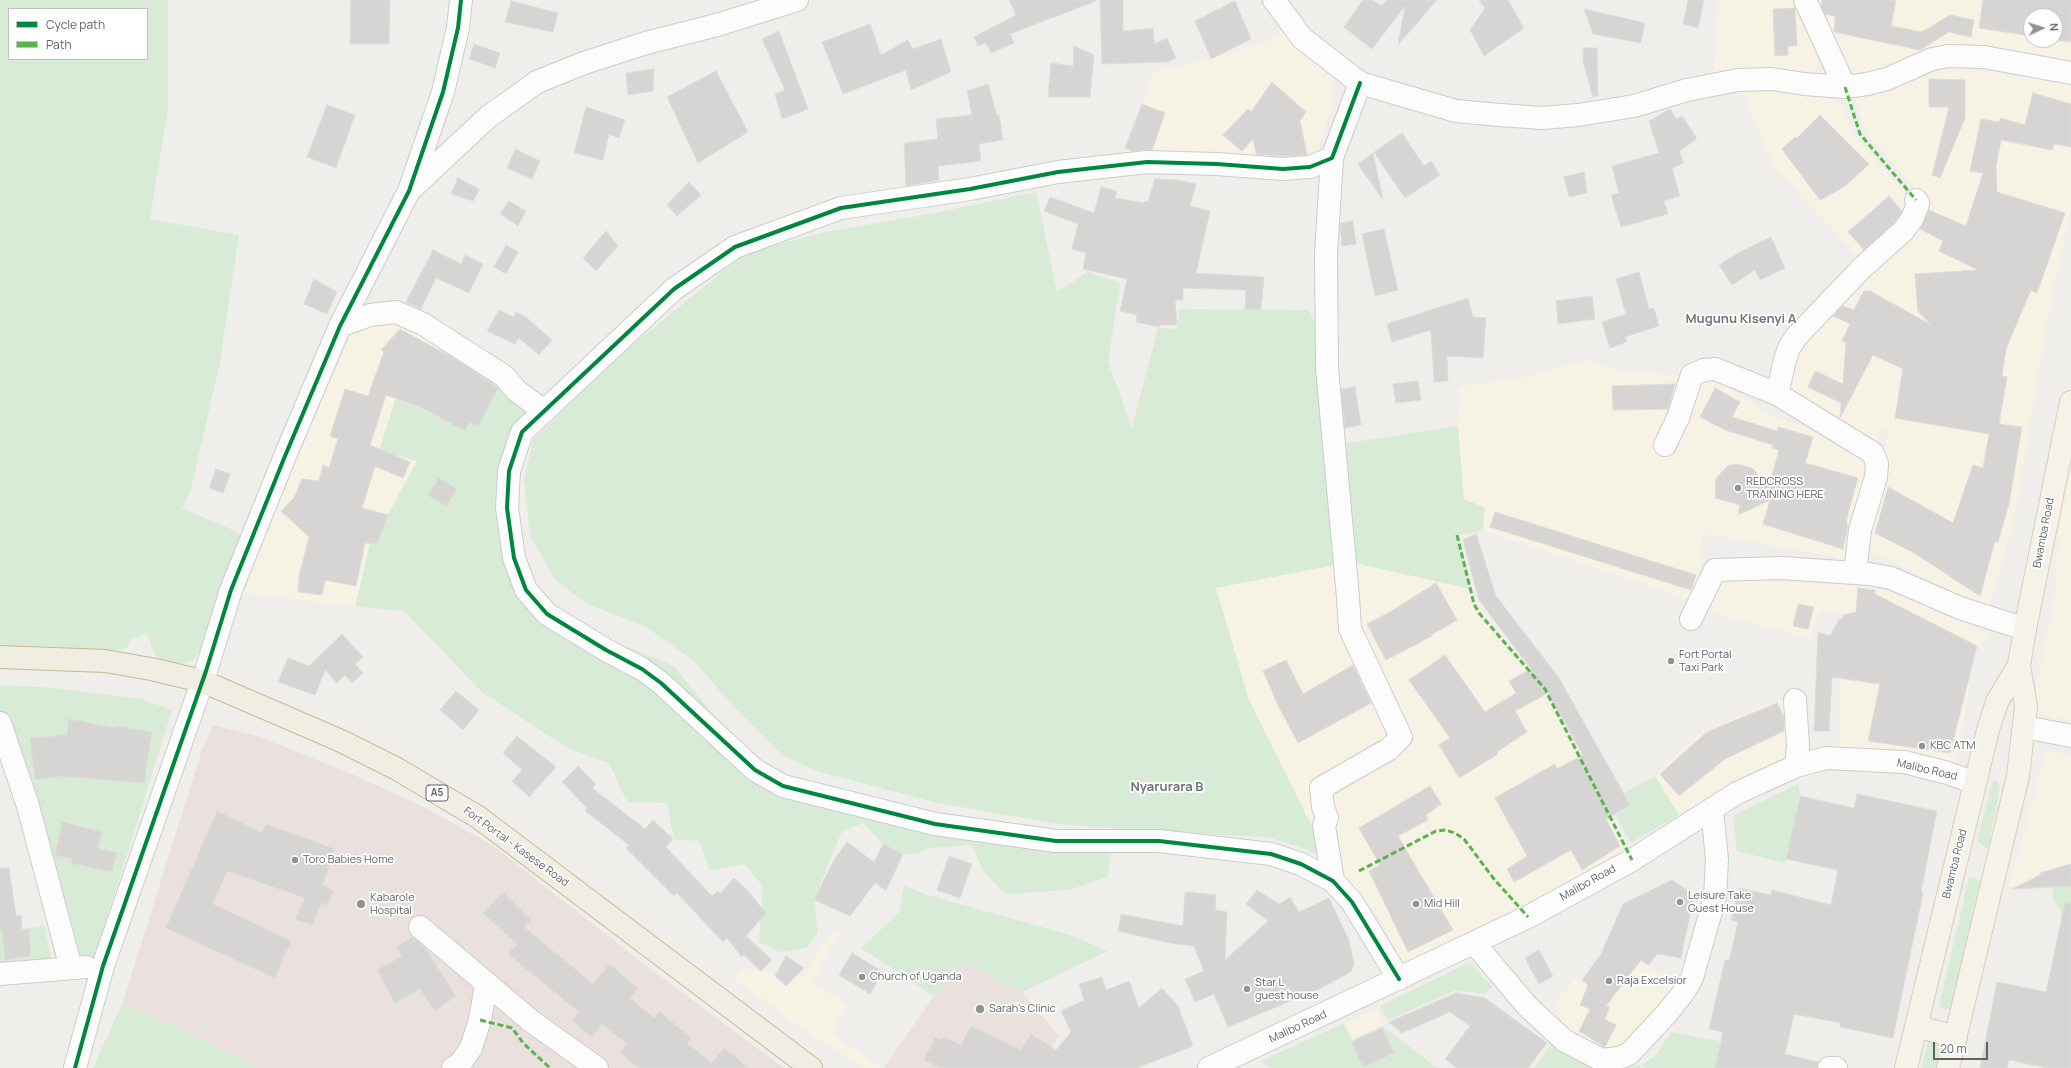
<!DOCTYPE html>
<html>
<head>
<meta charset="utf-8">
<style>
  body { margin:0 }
  #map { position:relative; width:2071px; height:1068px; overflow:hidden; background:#efeeea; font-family:Manrope,sans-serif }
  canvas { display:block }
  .legend { position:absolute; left:8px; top:8px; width:140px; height:52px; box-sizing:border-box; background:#fff; border:1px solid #bfc1c3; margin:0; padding:5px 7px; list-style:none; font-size:12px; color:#5f6368 }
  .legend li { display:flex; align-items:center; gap:8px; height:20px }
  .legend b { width:20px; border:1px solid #bfc1c3 }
  .north { position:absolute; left:2023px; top:8px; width:40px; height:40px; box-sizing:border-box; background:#fff; border:1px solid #bfc1c3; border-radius:50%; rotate:86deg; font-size:11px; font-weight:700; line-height:16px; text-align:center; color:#5f6368 }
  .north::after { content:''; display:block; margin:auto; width:14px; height:18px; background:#919496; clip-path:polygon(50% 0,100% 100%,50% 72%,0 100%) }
  .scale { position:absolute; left:1933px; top:1042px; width:55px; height:18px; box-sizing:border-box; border:2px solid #5f6368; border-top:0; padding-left:5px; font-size:12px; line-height:14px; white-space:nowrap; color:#5f6368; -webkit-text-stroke:3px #fff; paint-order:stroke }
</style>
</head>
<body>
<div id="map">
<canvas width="2071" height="1068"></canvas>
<ul class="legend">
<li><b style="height:5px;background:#00873e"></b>Cycle path</li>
<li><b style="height:5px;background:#58b549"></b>Path</li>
</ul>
<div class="north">N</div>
<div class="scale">20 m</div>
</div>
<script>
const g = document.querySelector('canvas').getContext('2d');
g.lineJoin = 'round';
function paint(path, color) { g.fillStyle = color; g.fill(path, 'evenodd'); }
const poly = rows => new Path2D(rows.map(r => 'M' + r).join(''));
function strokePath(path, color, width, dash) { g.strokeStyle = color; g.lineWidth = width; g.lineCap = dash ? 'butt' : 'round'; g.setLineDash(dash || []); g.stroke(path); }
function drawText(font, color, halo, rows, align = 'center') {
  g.font = font + ' Manrope,sans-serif'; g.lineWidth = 3.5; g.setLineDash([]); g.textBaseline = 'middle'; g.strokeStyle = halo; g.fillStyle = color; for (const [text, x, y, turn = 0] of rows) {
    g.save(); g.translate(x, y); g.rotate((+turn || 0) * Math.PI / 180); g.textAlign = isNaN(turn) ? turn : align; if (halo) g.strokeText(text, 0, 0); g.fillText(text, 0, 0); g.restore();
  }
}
paint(poly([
  [1719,0,1798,0,1813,37,1817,64,1814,74,1737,70,1713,77],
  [1809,0,2071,0,2071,67,1977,51,1893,70,1848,76],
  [2031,16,2055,16,2055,40,2031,40],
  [1283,29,1332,70,1333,100,1320,143,1301,170,1120,163,1154,72,1180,67,1258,45,1281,33],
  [1945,66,2053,81,2071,85,2071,206,2047,322,2014,520,1988,610,1865,548,1888,432,1880,429,1875,444,1784,400,1792,348,1865,263,1775,169,1740,87,1814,92,1840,103,1856,137,1916,207,1924,197,1865,132,1855,99,1895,86],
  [370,319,398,319,442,346,418,406,397,399,380,451,417,461,388,515,311,495,292,499,282,511,309,537,365,545,370,544,355,606,238,592,352,333],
  [1587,360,1610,369,1697,378,1722,383,1763,411,1872,456,1847,559,1702,533,1700,574,1691,600,1483,530,1485,508,1464,499,1458,426,1459,387,1529,377],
  [2071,470,2071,721,2031,712,2055,593,2058,536],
  [1350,562,1471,589,1475,604,1538,685,1579,757,1624,846,1588,873,1401,964,1383,923,1358,892,1328,859,1249,700,1216,588],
  [1725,579,1872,586,1898,595,1995,636,1977,646,1968,680,1971,681,1956,762,1839,746,1841,678,1875,683,1894,604,1843,615,1820,611,1810,638,1701,610,1712,583],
  [1779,699,1792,699,1790,758,1679,815,1655,776,1699,733],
  [2045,751,2071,756,2071,886,2010,887],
  [839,933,812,983,847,1005,831,1033,881,1068,864,1068,795,1023,734,979,742,969,761,971,772,973,786,986,796,975,802,979,830,934],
  [1641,960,1674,986,1640,1037,1628,1045,1602,1052,1572,1036,1560,1018,1557,1000,1575,979,1582,980,1610,1001],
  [1377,1008,1383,1026,1352,1040,1344,1023]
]), '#f7f3e4');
paint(poly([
  [213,725,257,736,361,778,424,807,492,845,644,964,784,1068,261,1068,123,1002,202,750],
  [962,961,1022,992,1059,1036,1037,1068,884,1068,934,996]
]), '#eae0de');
paint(poly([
  [0,0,168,0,168,108,150,219,239,235,220,362,190,493,182,508,242,534,199,652,193,660,177,667,155,656,147,633,130,639,128,647,121,650,0,647],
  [9,9,147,9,147,59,9,59],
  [1036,192,1057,292,1088,272,1120,283,1108,362,1132,428,1158,328,1177,329,1179,309,1309,310,1321,340,1334,445,1458,426,1464,499,1485,508,1483,530,1459,535,1471,589,1350,562,1216,588,1249,700,1328,859,1295,845,1267,837,1175,833,1058,824,938,803,820,772,782,755,733,706,694,661,646,627,587,604,555,580,530,535,524,481,533,440,620,355,747,252,826,232,924,215],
  [442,346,535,404,514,430,519,577,562,620,674,666,719,722,778,778,930,817,1112,847,1107,877,1070,890,1005,894,984,872,972,845,929,848,916,854,903,854,883,844,863,823,842,831,814,900,818,932,807,948,779,952,759,942,763,886,744,864,710,870,699,841,674,839,667,803,627,802,609,763,569,749,482,692,405,612,355,606,370,544,377,544,388,515,417,461,379,451,396,398,418,406],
  [6,685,54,688,141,699,172,710,94,960,66,964,0,747,0,686],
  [1655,776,1679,815,1631,843,1615,814,1630,805,1624,793],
  [1993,780,1997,781,2000,786,1988,849,1977,841],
  [1798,784,1800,792,1785,863,1737,851,1733,816],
  [1969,877,1980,881,1951,1008,1945,1010,1939,1006],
  [904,886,928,895,1070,935,1108,951,1022,992,962,961,934,996,861,948,899,913],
  [2071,886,2071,920,2063,918,2059,908,2053,900,2053,887],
  [44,926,54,972,0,972,0,931],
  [1470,962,1492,987,1484,994,1456,990,1388,1020,1380,1006],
  [123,1002,261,1068,93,1068],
  [1344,1023,1352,1040,1383,1026,1437,1068,1270,1068,1261,1061],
  [1671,1032,1755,1048,1751,1068,1646,1068,1642,1065,1640,1068,1626,1068,1642,1065,1656,1055],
  [1928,1041,1941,1045,1936,1068,1922,1068],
  [1552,1043,1608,1068,1534,1068]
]), '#d8ebd6');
const building = poly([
  [351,0,390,0,389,44,350,44,351,0],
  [1009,0,1095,0,1096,1,1010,34,1014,43,991,53,986,43,978,46,974,37,1016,15,1009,0],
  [1100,0,1123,0,1123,31,1153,28,1154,44,1167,38,1176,58,1167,62,1102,64,1100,0],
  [1363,0,1373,0,1382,6,1387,0,1437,0,1398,45,1405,6,1372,49,1344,27,1363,0],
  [1479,0,1508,0,1524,28,1484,56,1470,30,1485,8,1479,0],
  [1688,0,1704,0,1698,28,1683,24,1688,0],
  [1822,0,1896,0,1891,26,1922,32,1950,15,1974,20,1971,37,1949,32,1920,50,1834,32,1835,16,1825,14,1821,6,1822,0],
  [1983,0,2071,0,2071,42,2055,40,2055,16,2031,16,2031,36,1979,28,1983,0],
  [511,1,558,13,553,32,505,22,511,1],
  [1235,1,1251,39,1211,59,1195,21,1235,1],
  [1795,8,1797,46,1788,46,1788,55,1775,56,1773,9,1795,8],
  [1584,9,1645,23,1641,43,1593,34,1584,9],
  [870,24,881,55,908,40,913,49,941,39,951,72,911,90,906,70,843,94,822,42,870,24],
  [779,31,808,109,782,119,775,94,785,90,762,39,779,31],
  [474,44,500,53,495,68,469,59,474,44],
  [1074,46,1094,55,1090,97,1048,97,1051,63,1073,66,1074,46],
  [1583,48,1597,48,1598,96,1593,97,1583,62,1583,48],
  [654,69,653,91,628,95,626,73,654,69],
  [716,71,748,132,698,163,667,97,716,71],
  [1929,79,1965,80,1965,118,1940,178,1932,175,1949,107,1929,107,1929,79],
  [1272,82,1306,112,1300,121,1307,155,1283,156,1256,154,1253,139,1242,151,1223,135,1248,109,1251,112,1272,82],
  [988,84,997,116,999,115,1003,140,979,144,981,161,938,166,939,180,906,186,904,143,938,139,936,119,972,115,967,91,988,84],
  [2033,93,2071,104,2071,147,2054,144,2052,150,2001,140,1996,167,1997,192,2065,213,2037,293,2031,290,2006,349,2002,376,2007,377,1999,424,2022,427,2009,503,1998,543,1995,541,1980,596,1916,554,1875,533,1888,487,1953,523,1973,465,1983,468,1989,434,1895,418,1903,369,1873,355,1840,418,1841,403,1808,387,1815,371,1843,384,1846,342,1842,341,1850,324,1833,316,1843,306,1854,310,1864,291,1870,291,1931,325,1918,311,1915,274,1978,270,1939,251,1943,241,1920,229,1929,210,1966,226,1983,173,1970,171,1981,119,1999,122,2001,118,2025,125,2033,93],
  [1142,104,1165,113,1152,150,1132,151,1125,148,1142,104],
  [327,105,355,115,336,168,307,157,327,105],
  [586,107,625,120,619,138,609,134,603,160,574,153,586,107],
  [1670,109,1676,119,1682,116,1697,139,1679,151,1684,163,1672,168,1680,196,1664,201,1668,214,1621,227,1611,195,1619,193,1612,166,1659,153,1649,121,1670,109],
  [1820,115,1869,164,1844,187,1820,200,1782,149,1795,137,1797,138,1820,115],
  [1402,133,1424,166,1431,161,1440,175,1405,198,1374,152,1402,133],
  [515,149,540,161,532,179,507,168,515,149],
  [1373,153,1383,199,1382,199,1358,164,1373,153],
  [1584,172,1587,193,1569,197,1564,177,1584,172],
  [458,178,479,189,473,201,451,194,458,178],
  [1155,179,1178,180,1196,184,1190,206,1210,211,1196,273,1264,277,1261,310,1245,309,1246,290,1183,288,1183,300,1175,300,1177,325,1159,325,1159,327,1136,322,1137,315,1120,311,1127,279,1083,269,1086,253,1072,249,1078,224,1044,211,1050,197,1094,213,1101,187,1117,191,1115,198,1144,203,1145,201,1148,202,1155,179],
  [689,182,701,195,677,216,667,205,689,182],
  [1889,196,1902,211,1901,213,1895,222,1864,250,1848,232,1889,196],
  [509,201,526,211,518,226,500,214,509,201],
  [1353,221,1356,244,1342,246,1340,223,1353,221],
  [1384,229,1398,290,1375,296,1362,234,1384,229],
  [606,231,618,246,596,271,583,258,606,231],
  [1771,237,1785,268,1760,280,1755,270,1732,285,1719,265,1738,253,1771,237],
  [506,245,518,252,506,274,494,267,506,245],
  [433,250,461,264,465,255,483,264,469,293,436,278,421,309,406,302,433,250],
  [1639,272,1649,309,1654,308,1659,326,1625,337,1627,342,1610,348,1602,322,1626,314,1616,279,1639,272],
  [314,279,337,292,327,314,304,304,314,279],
  [1592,296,1595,319,1558,324,1556,301,1592,296],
  [1468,298,1473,317,1486,318,1483,358,1447,356,1448,381,1434,382,1431,330,1392,342,1387,324,1468,298],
  [499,310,514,317,516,312,526,317,552,340,539,355,519,338,515,344,487,331,499,310],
  [400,329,460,362,498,388,478,426,470,422,465,431,421,407,386,395,370,445,410,462,403,478,375,466,362,508,388,515,377,544,365,543,356,586,325,580,322,595,298,592,299,576,309,537,281,511,294,498,302,479,319,481,323,465,329,468,338,439,330,436,345,389,368,396,384,352,381,350,400,329],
  [1418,381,1421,400,1396,403,1393,384,1418,381],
  [1675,384,1668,409,1613,410,1612,386,1675,384],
  [1355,387,1361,425,1345,428,1341,389,1355,387],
  [1715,388,1740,402,1732,417,1777,431,1778,427,1813,437,1805,463,1858,478,1848,513,1846,525,1848,525,1843,549,1763,524,1770,500,1738,515,1740,505,1715,498,1716,478,1728,466,1736,464,1752,468,1769,486,1779,450,1772,448,1773,445,1725,430,1700,417,1715,388],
  [216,469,230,474,223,493,209,488,216,469],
  [439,478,457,489,446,506,428,495,439,478],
  [1495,512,1696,575,1691,590,1490,527,1495,512],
  [1476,534,1496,596,1559,678,1630,805,1606,819,1620,846,1582,870,1571,850,1514,882,1507,869,1527,856,1495,798,1555,764,1557,769,1583,755,1548,693,1515,711,1527,732,1497,752,1498,754,1459,778,1439,745,1450,738,1409,680,1445,655,1485,712,1516,693,1509,681,1531,669,1479,600,1463,540,1476,534],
  [1436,583,1457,620,1431,635,1432,636,1386,660,1367,624,1390,612,1436,583],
  [1858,588,1875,590,1875,594,1977,646,1950,753,1868,741,1880,684,1832,677,1829,731,1814,731,1818,632,1830,636,1839,619,1842,619,1843,615,1856,612,1858,588],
  [1798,604,1814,607,1808,629,1793,626,1798,604],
  [342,634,363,657,355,664,363,673,352,683,345,675,337,683,325,670,315,695,278,682,288,658,309,666,342,634],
  [1286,660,1303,694,1353,665,1371,703,1298,743,1279,707,1263,671,1286,660],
  [456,691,479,710,463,730,440,710,456,691],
  [1777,703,1784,717,1784,731,1725,759,1679,796,1660,774,1707,732,1777,703],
  [69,719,115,728,115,726,152,732,144,783,61,776,35,780,30,738,67,735,69,719],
  [517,736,556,767,529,797,512,781,522,770,503,753,517,736],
  [578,766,596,784,592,788,645,829,653,820,673,839,666,847,712,896,718,891,720,894,734,878,747,890,766,913,746,936,772,960,761,971,744,955,742,957,727,938,723,942,677,893,674,896,626,848,629,845,585,811,587,808,562,782,578,766],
  [1430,786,1441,804,1426,815,1428,820,1398,836,1453,930,1408,952,1369,871,1380,865,1359,828,1430,786],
  [1857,794,1937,811,1921,892,1923,893,1893,1038,1840,1027,1841,1023,1794,1014,1785,1054,1818,1062,1817,1068,1715,1068,1723,1032,1709,1029,1725,960,1729,961,1738,922,1731,920,1739,888,1771,895,1772,890,1831,905,1838,870,1786,859,1800,796,1854,808,1857,794],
  [217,811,262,833,266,824,334,849,323,885,334,891,327,905,321,903,313,925,295,919,305,898,227,871,213,904,291,941,275,978,166,928,217,811],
  [62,822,102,832,98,848,117,853,112,872,71,863,72,859,55,855,62,822],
  [847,842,874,862,883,844,903,854,886,891,875,883,850,916,814,900,834,860,847,842],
  [949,856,972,864,960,898,937,890,949,856],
  [2071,864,2071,886,2012,889,2040,875,2040,873,2071,864],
  [0,868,9,868,16,916,21,915,22,930,29,929,31,956,5,960,2,931,0,931,0,868],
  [1672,880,1694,895,1681,958,1657,954,1649,965,1641,960,1606,1006,1610,1007,1605,1019,1616,1025,1605,1047,1579,1031,1590,1009,1580,1005,1588,985,1582,980,1601,954,1623,904,1672,880],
  [1257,890,1279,904,1290,897,1299,912,1329,898,1349,940,1354,964,1351,972,1317,990,1228,1027,1214,994,1195,1002,1185,979,1204,971,1194,946,1170,943,1118,931,1121,914,1183,926,1185,892,1216,895,1215,910,1227,912,1225,960,1268,921,1246,904,1257,890],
  [503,892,531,920,524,927,593,984,609,964,638,988,630,998,654,1018,659,1011,691,1038,687,1043,712,1063,724,1048,749,1068,639,1068,620,1053,627,1044,602,1024,592,1037,572,1021,579,1012,508,954,517,944,483,913,503,892],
  [2065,903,2071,904,2071,1068,2047,1068,2009,1060,2007,1068,1980,1068,1997,982,2046,992,2065,903],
  [412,937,425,948,456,996,435,1011,420,989,395,1003,377,970,402,956,396,947,412,937],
  [1539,950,1553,976,1539,984,1525,958,1539,950],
  [852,953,883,972,870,994,839,975,852,953],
  [786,956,804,968,786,986,775,976,786,956],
  [1102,977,1106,990,1129,981,1139,1008,1162,988,1178,1006,1193,1046,1137,1068,940,1068,924,1060,935,1037,942,1040,944,1037,961,1045,971,1026,1021,1050,1031,1034,1056,1050,1071,1032,1061,1011,1084,1000,1079,984,1102,977],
  [1456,993,1485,998,1547,1043,1528,1068,1457,1068,1445,1059,1470,1026,1450,1012,1402,1033,1389,1022,1456,993],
  [1382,1028,1394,1053,1363,1067,1352,1042,1382,1028]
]);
paint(building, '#d6d5d3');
strokePath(building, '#deddd9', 1);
const minor = poly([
  [1274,0,1302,38,1360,83,1456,111,1500,115,1542,118,1578,115,1634,106,1687,90,1738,80,1772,79,1804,84,1845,87,1867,84,1887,79,1932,59,1948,56,1984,57,2071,73],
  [1805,0,1845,87],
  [1360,83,1332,158,1310,167,1283,169,1217,164,1147,162,1058,172,970,189,841,208,735,247,674,289,522,432,509,471,507,508,514,558,526,590,547,614,606,650,642,669,661,683,755,770,783,786,935,824,1056,841,1159,841,1271,854,1301,864,1333,881,1352,902,1399,979],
  [1332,158,1326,255,1327,368,1348,597,1350,629,1401,737,1389,749,1321,788,1323,807,1327,818,1324,826,1333,881],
  [411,189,488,117,537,82,584,63,646,43,717,25,797,0],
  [340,326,370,315,396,312,423,324,504,376,517,391,544,411],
  [1777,394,1785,360,1789,348,1796,337,1862,268,1904,230,1912,219,1917,207,1918,203,1916,200],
  [1665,445,1678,418,1692,375,1704,370,1715,369,1777,394,1873,453,1877,464,1876,477,1860,530,1855,573],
  [1691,619,1715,570,1782,568,1869,574,1891,578,1960,608,2025,629],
  [1795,700,1798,746,1796,766],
  [0,723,28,806,71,968],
  [2025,727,2071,736],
  [420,927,531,1021,597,1068],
  [1474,943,1528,1007,1565,1041,1602,1060,1618,1058,1629,1054,1668,1012,1683,993,1692,978,1715,897,1717,860,1712,809],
  [0,974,86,967],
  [75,1068,103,966,206,671,231,590,285,456,340,326,409,191,443,92,458,28,461,0],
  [453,1068,460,1064,471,1048,480,1020,486,985],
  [1209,1068,1528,917,1632,860,1737,793,1796,766,1826,758,1904,762,1948,773,1975,783],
  [1829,1068,1836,1068]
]);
const major = poly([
  [1916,1026,1956,1037],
  [1906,1068,1988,730,1997,702,2019,665],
  [1948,1068,2018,776,2026,706,2019,665,2025,629,2071,402]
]);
const highway = poly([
  [0,657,105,661,151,669,202,681,339,740,397,769,478,817,811,1068]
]);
strokePath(minor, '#cbcccc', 24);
strokePath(major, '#d7ceb8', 24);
strokePath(highway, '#c8b996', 24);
strokePath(minor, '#fdfcfc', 22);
strokePath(major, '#f4f2e9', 22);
strokePath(highway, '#f0ede3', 22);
strokePath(poly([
  [1845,87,1860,134,1916,200],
  [1457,535,1474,604,1479,613,1545,689,1632,860],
  [1359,871,1436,831,1445,830,1455,833,1464,839,1494,879,1528,917],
  [480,1020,512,1028,524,1044,550,1068]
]), '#58b549', 3, [6, 3]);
strokePath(poly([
  [1360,83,1332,158,1310,167,1283,169,1217,164,1147,162,1058,172,970,189,841,208,735,247,674,289,522,432,509,471,507,508,514,558,526,590,547,614,606,650,642,669,661,683,755,770,783,786,935,824,1056,841,1159,841,1271,854,1301,864,1333,881,1352,902,1399,979],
  [75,1068,103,966,206,671,231,590,285,456,340,326,409,191,443,92,458,28,461,0]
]), '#00873e', 4);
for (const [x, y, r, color] of [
  [1738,488,4,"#919496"],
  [1671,661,4,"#919496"],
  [1922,746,4,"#919496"],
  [295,860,4,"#919496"],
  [1680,902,4,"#919496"],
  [361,904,5,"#919496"],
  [1416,904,4,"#919496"],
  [862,977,4,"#919496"],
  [1609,981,4,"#919496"],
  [1247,989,4,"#919496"],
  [980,1009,5,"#919496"]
]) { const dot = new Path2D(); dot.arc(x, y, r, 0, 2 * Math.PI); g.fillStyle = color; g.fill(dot); strokePath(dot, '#fff', 1.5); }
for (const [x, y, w] of [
  [437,793,22]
]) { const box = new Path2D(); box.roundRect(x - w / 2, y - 8, w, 16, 3); g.fillStyle = '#fff'; g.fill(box); strokePath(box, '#5f6368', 1); }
drawText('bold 10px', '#5f6368', null, [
  ["A5",437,793]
]);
drawText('11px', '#5f6368', '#fff', [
  ["REDCROSS",1746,482],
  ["TRAINING HERE",1746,495],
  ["Fort Portal",1679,655],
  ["Taxi Park",1679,668],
  ["KBC ATM",1930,746],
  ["Toro Babies Home",303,860],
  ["Leisure Take",1688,896],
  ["Guest House",1688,909],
  ["Kabarole",370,898],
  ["Hospital",370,911],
  ["Mid Hill",1424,904],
  ["Church of Uganda",870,977],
  ["Raja Excelsior",1617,981],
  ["Star L",1255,983],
  ["guest house",1255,996],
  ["Sarah's Clinic",989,1009]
], 'left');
drawText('11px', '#5f6368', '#fff', [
  ["Bwamba Road",2044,533,-79],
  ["Malibo Road",1927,770,13],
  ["Fort Portal - Kasese Road",516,847,36],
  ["Bwamba Road",1955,864,-76],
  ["Malibo Road",1588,883,-29],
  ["Malibo Road",1298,1027,-25]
]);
drawText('bold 13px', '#70757a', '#fff', [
  ["Mugunu Kisenyi A",1741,319],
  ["Nyarurara B",1167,787]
]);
</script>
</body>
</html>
